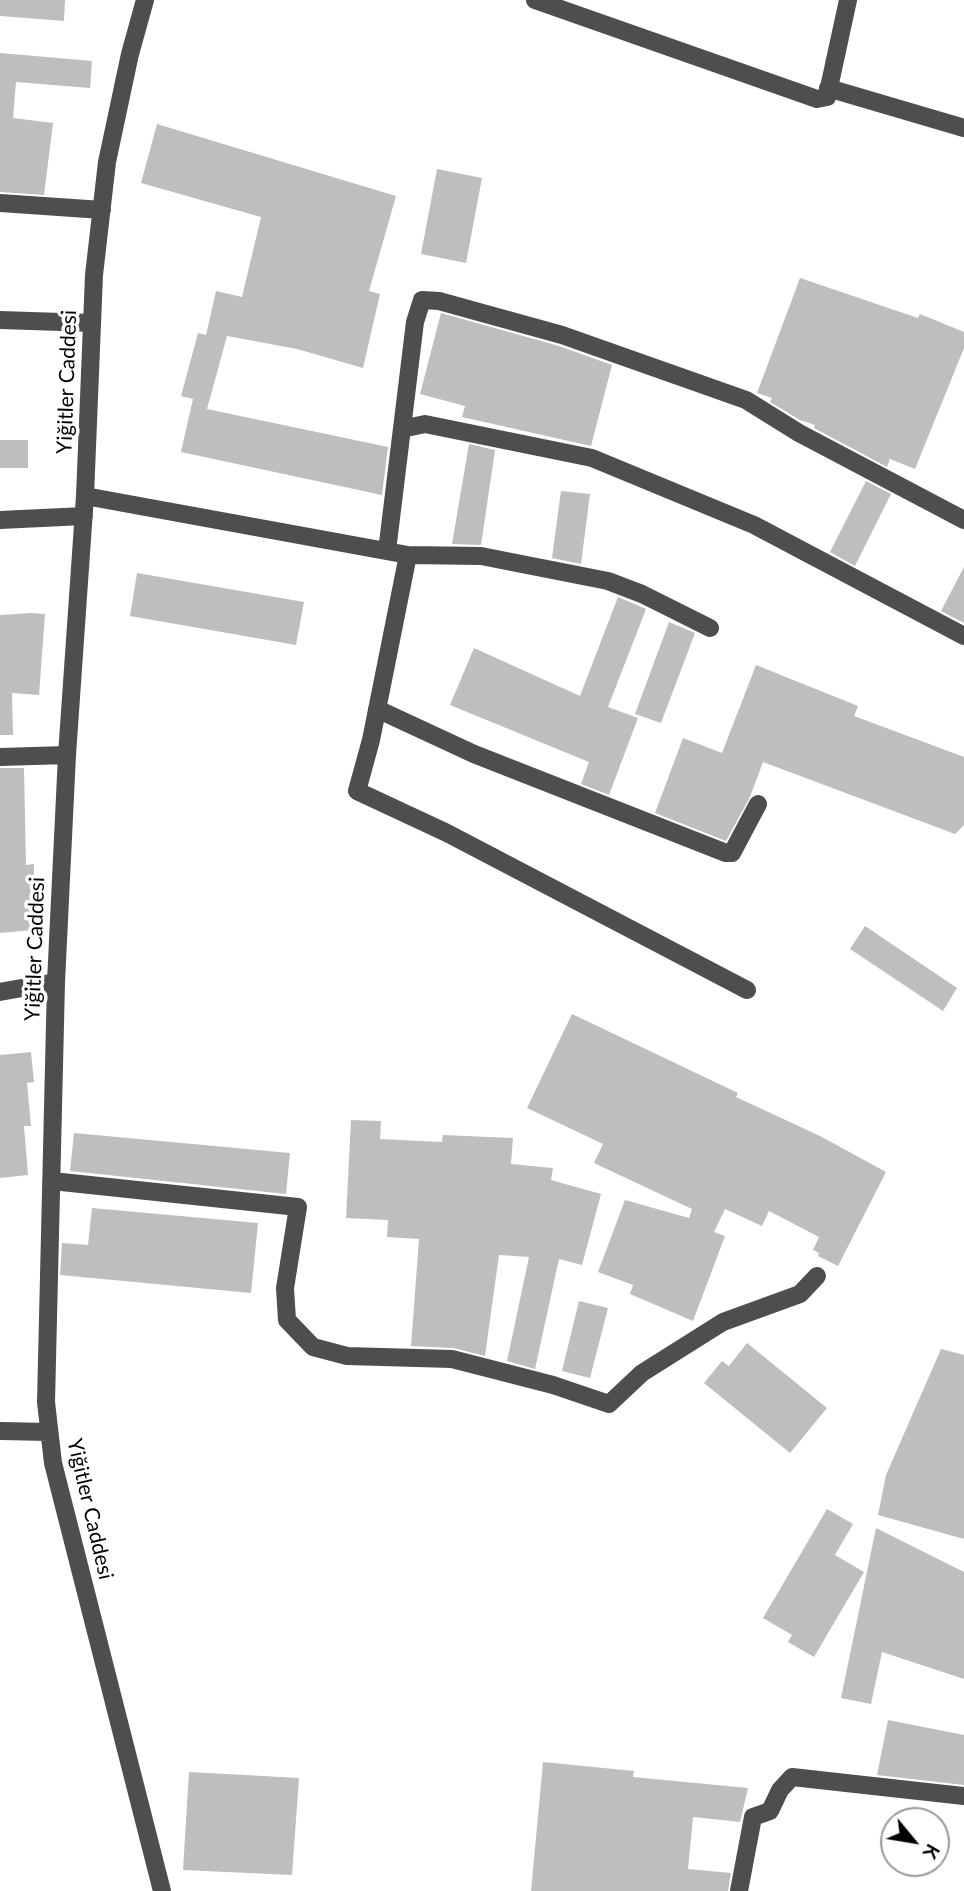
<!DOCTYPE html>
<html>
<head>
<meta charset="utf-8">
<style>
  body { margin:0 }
  #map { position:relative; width:964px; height:1891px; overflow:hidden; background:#fff; font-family:Lato,sans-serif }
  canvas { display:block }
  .north { position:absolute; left:880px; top:1807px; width:70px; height:70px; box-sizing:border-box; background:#fff; border:2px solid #999; border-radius:50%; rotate:120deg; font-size:19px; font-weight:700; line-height:28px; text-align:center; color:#000 }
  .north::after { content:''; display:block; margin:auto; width:24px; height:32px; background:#000; clip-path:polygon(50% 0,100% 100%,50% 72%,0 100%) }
</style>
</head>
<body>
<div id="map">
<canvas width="964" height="1891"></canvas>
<div class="north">K</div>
</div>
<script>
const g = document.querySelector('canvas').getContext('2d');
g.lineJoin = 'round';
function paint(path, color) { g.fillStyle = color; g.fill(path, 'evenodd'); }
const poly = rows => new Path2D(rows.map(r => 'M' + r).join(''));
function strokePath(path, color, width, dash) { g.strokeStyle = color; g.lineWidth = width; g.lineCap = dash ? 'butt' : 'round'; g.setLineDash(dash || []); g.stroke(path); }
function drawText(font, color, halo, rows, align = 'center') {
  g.font = font + ' Lato,sans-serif'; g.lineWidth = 7; g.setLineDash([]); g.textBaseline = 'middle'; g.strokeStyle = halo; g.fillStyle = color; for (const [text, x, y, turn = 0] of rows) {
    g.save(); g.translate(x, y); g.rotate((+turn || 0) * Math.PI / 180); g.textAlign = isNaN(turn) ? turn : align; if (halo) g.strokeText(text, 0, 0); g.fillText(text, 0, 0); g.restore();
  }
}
paint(poly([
  [0,0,65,0,64,21,0,16],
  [0,53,92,61,90,88,16,82,13,118,53,123,44,195,0,192],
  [157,124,396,196,369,291,380,294,363,368,297,349,227,336,207,409,388,447,382,495,181,452,193,399,181,396,198,333,206,335,216,291,242,297,261,217,141,183],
  [437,169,482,178,466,263,421,254],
  [800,278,918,318,920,314,964,332,964,348,915,469,890,459,887,467,814,428,815,425,800,420,770,402,772,398,757,393],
  [441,313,559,346,612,365,591,446,462,417,465,406,420,394],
  [0,440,28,440,28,468,0,468],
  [469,444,495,450,481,545,452,544],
  [866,481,891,494,855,566,830,552],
  [561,491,590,494,581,564,552,558],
  [964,567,964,623,941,611],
  [137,573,304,602,296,645,130,616],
  [618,597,646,609,608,707,638,718,609,795,581,784,589,762,450,705,474,648,580,696],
  [31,613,45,614,39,695,12,693,13,735,0,735,0,615],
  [669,622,695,633,661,723,635,714],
  [756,665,858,706,854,716,964,757,964,825,955,834,763,762,750,797,726,841,655,813,683,738,722,753],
  [0,768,24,768,26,865,34,864,33,930,0,933],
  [865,926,957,988,943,1011,850,949],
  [572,1014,738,1093,736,1097,820,1136,886,1172,838,1266,818,1256,819,1253,813,1250,819,1237,769,1211,762,1226,725,1209,714,1232,725,1236,693,1321,630,1294,633,1285,598,1272,625,1200,689,1218,692,1209,594,1163,603,1144,527,1108],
  [31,1052,34,1082,27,1083,31,1126,24,1126,28,1175,0,1178,0,1055],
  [351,1120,381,1121,380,1139,442,1142,443,1135,513,1138,511,1164,553,1168,551,1180,601,1194,582,1265,559,1259,535,1369,507,1361,529,1257,499,1255,485,1356,453,1348,411,1346,419,1239,387,1237,388,1220,346,1218],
  [74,1133,290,1153,286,1194,70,1171],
  [92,1208,258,1223,251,1293,60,1275,62,1243,88,1245],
  [579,1301,608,1308,590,1378,562,1371],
  [747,1343,827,1408,790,1453,704,1383,722,1361,729,1366],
  [941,1349,964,1355,964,1539,878,1515,886,1475],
  [827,1509,853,1524,835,1555,864,1572,814,1657,788,1642,792,1635,763,1618],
  [876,1528,964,1572,964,1679,882,1652,871,1704,841,1698],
  [888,1720,964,1735,964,1785,877,1775],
  [543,1762,634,1771,633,1777,748,1788,740,1822,693,1817,688,1869,731,1873,728,1891,531,1891],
  [189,1772,299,1778,292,1875,183,1870]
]), '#bebebe');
strokePath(poly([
  [145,0,130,54,107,162,94,275,85,496,67,755,56,982,46,1402,53,1463,162,1891],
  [535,0,817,99,827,97,848,0],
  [828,88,964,128],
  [0,203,102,210],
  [0,320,92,323],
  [402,429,425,424,592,458,754,525,964,636],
  [85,496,408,555,481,556,608,581,642,594,710,628],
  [0,520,84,516],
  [387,551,415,322,422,300,439,301,562,335,746,400,799,433,964,520],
  [408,555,371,740,357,791,447,833,747,990],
  [377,709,474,754,726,853,732,853,758,804],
  [0,757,67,755],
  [0,992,56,982],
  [52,1181,298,1207,285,1288,287,1320,313,1347,347,1356,452,1359,553,1385,609,1404,642,1373,723,1322,800,1294,817,1276],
  [0,1431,49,1432],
  [739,1891,753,1817,770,1811,780,1790,792,1777,964,1796]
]), '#4e4e4e', 18);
drawText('21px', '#000', '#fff', [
  ["Yiğitler Caddesi",67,382,-88],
  ["Yiğitler Caddesi",35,949,-88],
  ["Yiğitler Caddesi",90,1509,77]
]);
</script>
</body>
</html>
